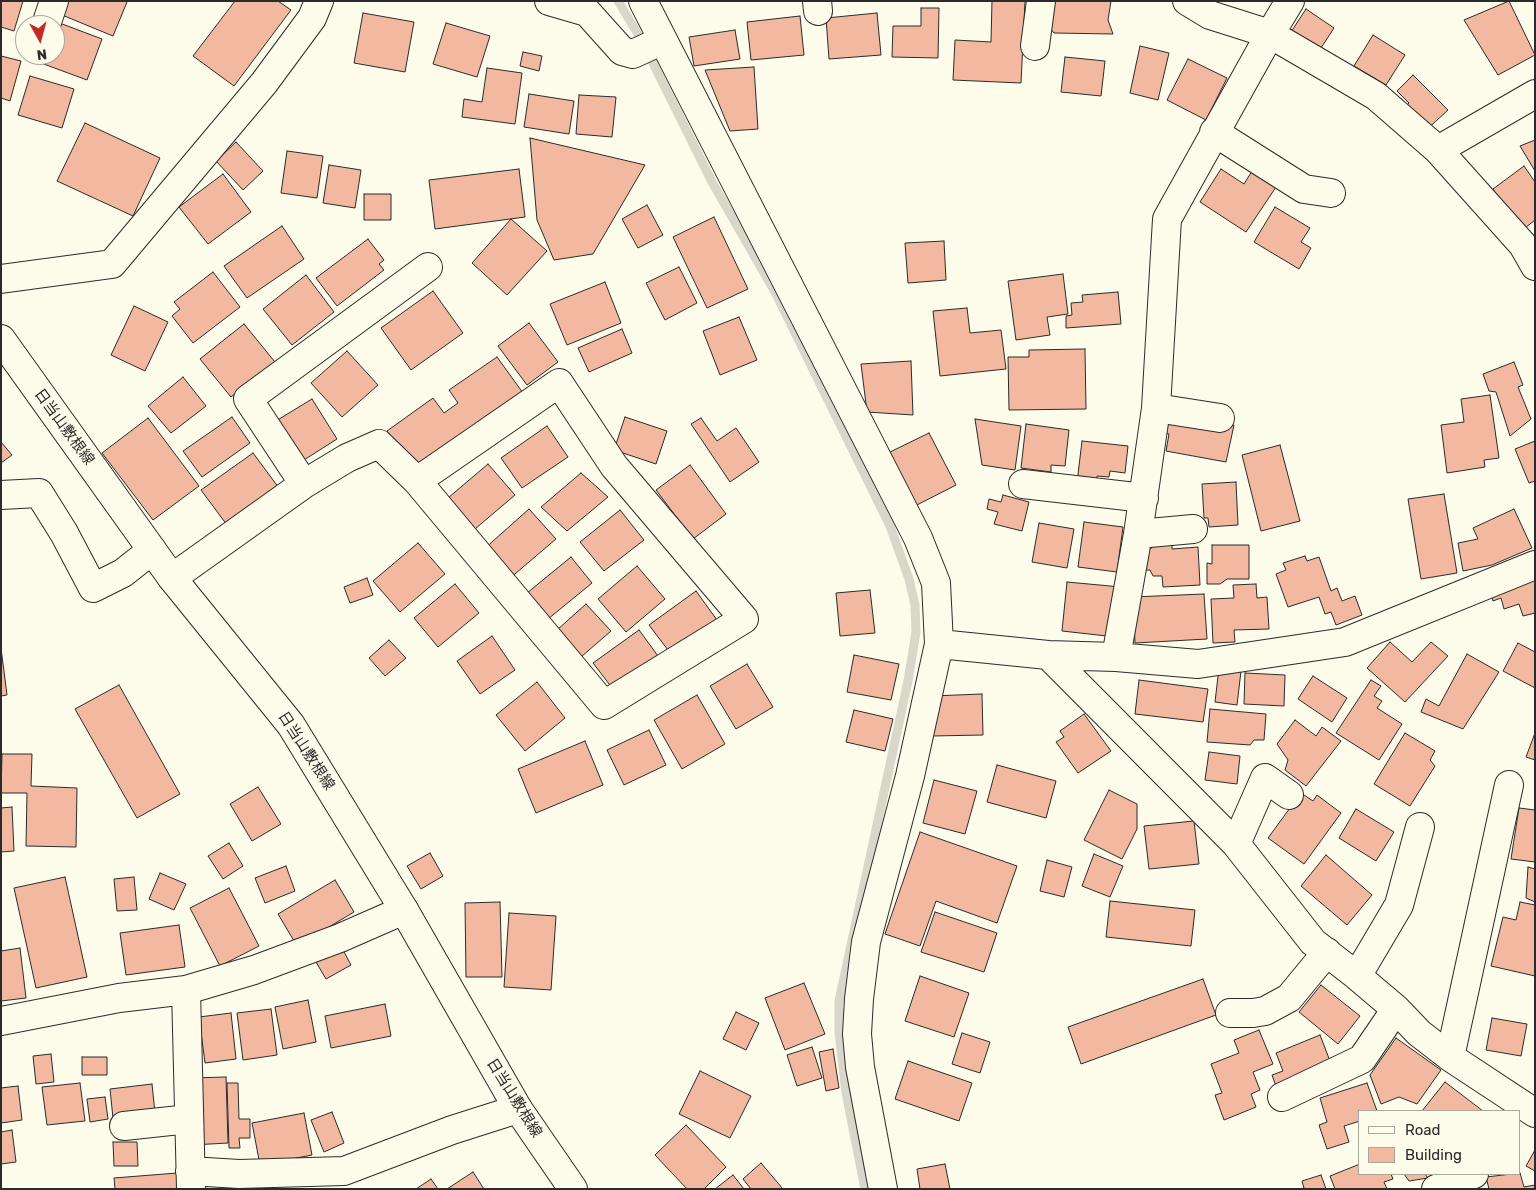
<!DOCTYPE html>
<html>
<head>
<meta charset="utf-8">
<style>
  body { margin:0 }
  #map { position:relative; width:1536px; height:1190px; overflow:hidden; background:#fdfbea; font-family:Rubik,sans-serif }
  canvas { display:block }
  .frame { position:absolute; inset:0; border:2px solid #2b2b2b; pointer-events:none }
  .legend { position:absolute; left:1358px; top:1110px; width:162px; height:65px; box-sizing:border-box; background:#fdfbea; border:1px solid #a9a89e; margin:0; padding:6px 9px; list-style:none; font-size:15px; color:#2b2b2b }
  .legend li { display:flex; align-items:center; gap:10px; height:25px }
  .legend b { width:25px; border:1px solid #a9a89e }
  .north { position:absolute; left:15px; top:15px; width:50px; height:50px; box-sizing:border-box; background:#fdfbea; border:1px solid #a9a89e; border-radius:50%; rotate:173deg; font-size:14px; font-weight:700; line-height:20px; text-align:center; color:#2b2b2b }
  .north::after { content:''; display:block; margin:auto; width:18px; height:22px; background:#c62828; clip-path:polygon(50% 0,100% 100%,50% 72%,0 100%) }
</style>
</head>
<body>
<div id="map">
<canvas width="1536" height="1190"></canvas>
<div class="frame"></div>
<ul class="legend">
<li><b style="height:6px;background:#fdfbea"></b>Road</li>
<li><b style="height:14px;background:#f2b8a0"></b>Building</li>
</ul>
<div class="north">N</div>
</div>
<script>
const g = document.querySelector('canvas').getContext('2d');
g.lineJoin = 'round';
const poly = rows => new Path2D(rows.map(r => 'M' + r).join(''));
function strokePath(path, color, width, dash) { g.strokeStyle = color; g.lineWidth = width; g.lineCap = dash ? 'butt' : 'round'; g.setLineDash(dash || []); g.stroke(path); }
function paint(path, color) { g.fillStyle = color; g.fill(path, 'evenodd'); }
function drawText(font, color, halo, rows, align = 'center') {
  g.font = font + ' Rubik,"Noto Sans JP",sans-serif'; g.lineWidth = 4; g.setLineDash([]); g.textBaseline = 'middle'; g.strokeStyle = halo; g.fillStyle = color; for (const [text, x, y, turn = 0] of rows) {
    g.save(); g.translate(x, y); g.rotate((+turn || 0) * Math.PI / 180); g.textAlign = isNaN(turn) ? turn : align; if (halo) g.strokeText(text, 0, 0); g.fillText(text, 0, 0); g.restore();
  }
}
strokePath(poly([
  [618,1,641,39,712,182,775,292,890,526,909,579,915,605,916,632,908,681,839,1001,839,1032,846,1093,865,1189]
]), '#d8d7c9', 9);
const building = poly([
  [1,1,23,1,14,31,1,27,1,1],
  [68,1,126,1,127,2,113,36,62,15,68,1],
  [235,1,278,1,291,10,234,86,193,56,235,1],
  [992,1,1025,1,1021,83,953,80,955,40,991,42,992,1],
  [1046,1,1111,1,1108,20,1113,34,1054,33,1043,19,1046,1],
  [1509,1,1535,55,1498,75,1464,20,1509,1],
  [921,8,939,8,938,58,892,57,893,26,921,26,921,8],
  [1306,9,1334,28,1317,54,1289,35,1306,9],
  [363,13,414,22,405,72,354,63,363,13],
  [877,13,881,55,829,59,826,18,877,13],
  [800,16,804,55,751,60,747,22,800,16],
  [57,22,102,39,87,80,41,63,44,55,55,55,57,22],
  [446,23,490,36,477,77,433,64,446,23],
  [735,30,740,59,694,66,689,37,735,30],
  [1373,35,1405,55,1386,85,1354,66,1373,35],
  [1140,46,1169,53,1158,100,1130,93,1140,46],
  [523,52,542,56,539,71,520,66,523,52],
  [1,56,21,61,10,101,1,98,1,56],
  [1065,57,1105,61,1101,96,1061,92,1065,57],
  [1188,59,1227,78,1206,120,1167,100,1188,59],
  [754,67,758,129,730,131,705,70,754,67],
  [487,68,522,73,515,124,462,117,464,99,482,102,487,68],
  [1413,75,1448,110,1423,133,1399,112,1409,103,1397,91,1413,75],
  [30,76,74,89,62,128,18,115,30,76],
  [529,94,574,101,569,134,524,127,529,94],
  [579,95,616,97,612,137,576,134,579,95],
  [85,123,160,158,133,216,57,181,85,123],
  [530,138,645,165,593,254,554,260,537,220,530,138],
  [1535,140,1535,171,1520,146,1535,140],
  [236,142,263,171,243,190,216,161,236,142],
  [287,151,323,156,317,198,281,193,287,151],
  [329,165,361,170,355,208,323,203,329,165],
  [1524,166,1535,182,1535,220,1520,232,1493,189,1524,166],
  [519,169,525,217,435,229,429,180,519,169],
  [1221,169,1244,184,1252,171,1276,187,1246,232,1200,202,1221,169],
  [223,174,251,212,208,244,179,207,223,174],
  [364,194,391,194,391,220,364,220,364,194],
  [647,205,663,235,638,248,622,219,647,205],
  [1275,207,1310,228,1301,242,1311,248,1299,269,1254,242,1275,207],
  [714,217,748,289,707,308,673,237,714,217],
  [511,219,547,251,507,295,472,263,511,219],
  [282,226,304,259,247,298,224,266,282,226],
  [368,239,384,260,379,264,384,270,337,306,316,278,368,239],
  [944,241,946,280,908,283,905,243,944,241],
  [679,267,697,303,665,320,646,283,679,267],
  [213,272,240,307,193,343,172,316,180,309,174,302,213,272],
  [1063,274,1068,314,1047,317,1050,335,1016,340,1008,281,1063,274],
  [306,275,334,312,292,345,263,309,306,275],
  [605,282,621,323,567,345,550,304,605,282],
  [433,291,463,333,411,370,381,328,433,291],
  [1118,292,1121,324,1066,328,1066,316,1072,315,1071,303,1083,302,1082,295,1118,292],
  [134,306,168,322,145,371,111,355,134,306],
  [967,308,970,333,1001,330,1006,369,940,376,933,311,967,308],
  [739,317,757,360,720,375,703,331,739,317],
  [529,323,558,362,527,385,498,346,529,323],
  [244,324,275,362,231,397,200,359,244,324],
  [622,329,632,353,589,372,578,348,622,329],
  [1085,349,1086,409,1009,410,1008,357,1029,357,1029,350,1085,349],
  [347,351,378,385,342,417,311,383,347,351],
  [497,357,523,393,415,469,387,431,433,398,444,413,458,403,449,390,497,357],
  [911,361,913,415,867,412,861,364,911,361],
  [1514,362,1523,385,1518,387,1531,419,1510,436,1496,392,1489,391,1483,374,1514,362],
  [183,377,206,406,171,433,148,406,183,377],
  [1490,395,1499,458,1484,460,1485,467,1447,473,1441,425,1464,422,1461,399,1490,395],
  [312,399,337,439,296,465,271,424,312,399],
  [1178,415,1234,425,1226,462,1166,451,1169,434,1160,432,1163,420,1178,415],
  [232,417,250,443,202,477,183,451,232,417],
  [625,417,667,431,656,464,614,450,625,417],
  [148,418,199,486,153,520,102,453,148,418],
  [701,418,717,441,736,428,759,462,730,482,691,424,701,418],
  [975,419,1021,426,1015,470,982,465,975,419],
  [1026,424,1069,430,1065,466,1051,465,1051,472,1021,468,1026,424],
  [547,426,568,457,522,488,501,458,547,426],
  [929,433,956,485,913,507,886,454,929,433],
  [1082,441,1128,446,1125,473,1110,471,1109,477,1097,476,1096,485,1077,483,1082,441],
  [1535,441,1535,481,1529,483,1515,449,1535,441],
  [1,442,12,455,1,463,1,442],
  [1280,445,1300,521,1261,531,1242,455,1280,445],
  [253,453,279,488,227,525,201,490,253,453],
  [488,464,515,495,475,529,448,498,488,464],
  [690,465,726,514,693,539,656,490,690,465],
  [581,473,608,497,567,531,541,507,581,473],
  [1236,482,1238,525,1209,527,1208,518,1204,518,1202,484,1236,482],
  [1444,494,1457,573,1421,579,1408,499,1444,494],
  [1003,495,1029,502,1022,531,994,524,998,512,987,509,989,499,1001,502,1003,495],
  [529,509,556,539,509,579,483,550,529,509],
  [1514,509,1532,548,1492,565,1463,571,1458,543,1478,539,1473,528,1514,509],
  [620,510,644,540,604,571,580,542,620,510],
  [1084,522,1123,527,1117,572,1078,567,1084,522],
  [1039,523,1074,529,1067,568,1032,562,1039,523],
  [1172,542,1172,549,1198,547,1200,585,1163,587,1162,576,1153,576,1150,570,1140,570,1139,548,1152,548,1152,543,1172,542],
  [418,543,445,574,400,612,373,581,418,543],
  [1212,545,1249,545,1249,579,1227,579,1220,584,1207,584,1207,563,1212,564,1212,545],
  [1305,556,1307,561,1319,557,1331,591,1337,588,1342,601,1355,596,1362,615,1336,625,1331,612,1325,614,1319,597,1288,607,1276,574,1286,570,1283,563,1305,556],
  [571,557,592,583,548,619,527,593,571,557],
  [637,566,665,599,626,632,598,599,637,566],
  [1535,574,1535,613,1523,616,1519,604,1504,609,1501,598,1493,601,1489,587,1535,574],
  [367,578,373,595,350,603,344,587,367,578],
  [1067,582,1121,587,1116,637,1062,631,1067,582],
  [455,584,479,613,438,647,414,618,455,584],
  [1256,584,1257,598,1267,597,1269,629,1234,630,1235,642,1213,643,1211,599,1234,598,1233,585,1256,584],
  [870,590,875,633,840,636,836,593,870,590],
  [696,591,717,620,671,654,649,625,696,591],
  [1204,594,1207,639,1135,643,1133,597,1204,594],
  [586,604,611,631,581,657,557,630,586,604],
  [639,630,661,660,616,693,593,663,639,630],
  [492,636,515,670,480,694,457,661,492,636],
  [389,640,406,658,385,676,369,658,389,640],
  [1390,642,1412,662,1431,642,1448,656,1405,702,1367,668,1390,642],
  [1518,643,1535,652,1535,688,1503,671,1518,643],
  [1,648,7,695,1,696,1,648],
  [1467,654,1499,672,1463,729,1421,712,1426,699,1439,706,1467,654],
  [854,655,899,664,891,700,847,692,854,655],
  [747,664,773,707,736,729,710,686,747,664],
  [1219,668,1241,671,1237,705,1215,702,1219,668],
  [1245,673,1285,675,1284,706,1244,704,1245,673],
  [1313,676,1347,698,1332,722,1298,699,1313,676],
  [1139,680,1208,689,1203,722,1135,714,1139,680],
  [1371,680,1381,686,1374,696,1382,701,1377,708,1402,724,1379,760,1336,733,1371,680],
  [537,682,565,718,525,751,496,715,537,682],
  [119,685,180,794,137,818,75,709,119,685],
  [982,694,983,735,932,736,932,696,982,694],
  [697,695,725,744,682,769,654,720,697,695],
  [1210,709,1266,714,1264,740,1254,740,1250,745,1207,742,1210,709],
  [854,710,893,719,885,751,846,742,854,710],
  [1084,714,1111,751,1078,773,1056,742,1064,737,1060,731,1084,714],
  [1295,720,1316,736,1322,727,1341,741,1306,786,1285,770,1288,760,1277,744,1295,720],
  [649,730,666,765,624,785,607,750,649,730],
  [1405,733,1435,751,1430,760,1435,766,1410,806,1374,784,1405,733],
  [1535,733,1535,760,1526,757,1535,733],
  [585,741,603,785,536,813,518,769,585,741],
  [1209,752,1240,756,1237,784,1205,780,1209,752],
  [2,754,32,754,31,786,77,788,76,847,26,846,27,793,1,793,2,754],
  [997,765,1056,781,1046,818,987,802,997,765],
  [934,780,977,791,965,834,923,823,934,780],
  [258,787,281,824,252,841,230,804,258,787],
  [1109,790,1137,804,1137,829,1122,859,1084,840,1109,790],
  [1301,793,1313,801,1317,795,1341,813,1304,864,1268,838,1301,793],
  [12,807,14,851,1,852,1,808,12,807],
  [1519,808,1535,810,1535,862,1511,859,1519,808],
  [1356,809,1394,832,1376,861,1339,838,1356,809],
  [1194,821,1199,864,1149,869,1144,826,1194,821],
  [920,832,1017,866,997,923,936,901,920,946,885,934,920,832],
  [229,843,243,866,223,879,208,856,229,843],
  [430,853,443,876,421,889,407,866,430,853],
  [1094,854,1123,866,1110,897,1082,886,1094,854],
  [1326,855,1372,895,1347,925,1301,886,1326,855],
  [1047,860,1072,867,1064,897,1040,891,1047,860],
  [286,866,295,891,265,903,255,878,286,866],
  [1528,867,1535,869,1535,902,1526,898,1528,867],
  [160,873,186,884,174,910,149,899,160,873],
  [65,877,87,977,36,988,14,888,65,877],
  [134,877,137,910,117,911,114,879,134,877],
  [335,880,354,912,297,946,278,914,335,880],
  [229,888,259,946,220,966,190,908,229,888],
  [1110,901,1195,910,1191,946,1106,937,1110,901],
  [500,902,502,977,466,977,465,903,500,902],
  [1520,902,1535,905,1535,976,1491,966,1503,917,1516,920,1520,902],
  [935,912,997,933,984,972,921,952,935,912],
  [509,913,556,916,551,990,504,987,509,913],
  [179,925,185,967,126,975,120,933,179,925],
  [20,948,26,998,1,1001,1,951,20,948],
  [342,948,351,965,326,979,316,962,342,948],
  [920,976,969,993,954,1037,905,1021,920,976],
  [1203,979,1216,1015,1081,1064,1068,1027,1203,979],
  [804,983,825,1034,785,1050,765,998,804,983],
  [1321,985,1360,1016,1338,1044,1299,1012,1321,985],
  [308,1000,316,1042,283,1049,275,1007,308,1000],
  [385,1004,391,1036,331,1048,325,1016,385,1004],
  [271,1009,277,1055,243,1060,237,1013,271,1009],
  [736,1012,759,1023,746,1050,723,1039,736,1012],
  [231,1013,236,1059,205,1063,199,1017,231,1013],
  [1492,1018,1527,1024,1521,1056,1486,1050,1492,1018],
  [1259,1030,1273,1064,1253,1072,1260,1090,1251,1094,1256,1107,1224,1120,1215,1095,1222,1093,1211,1064,1239,1053,1234,1040,1259,1030],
  [962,1033,990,1042,980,1073,952,1064,962,1033],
  [1320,1035,1330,1061,1278,1092,1272,1075,1283,1071,1276,1053,1320,1035],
  [1396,1038,1441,1070,1417,1104,1399,1097,1381,1104,1370,1075,1396,1038],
  [812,1047,822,1078,797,1086,787,1055,812,1047],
  [833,1049,839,1088,826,1091,819,1052,833,1049],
  [51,1054,54,1082,36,1084,33,1056,51,1054],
  [82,1057,107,1057,107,1075,82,1075,82,1057],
  [908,1061,972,1083,959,1121,895,1099,908,1061],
  [700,1071,751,1096,730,1138,679,1114,700,1071],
  [226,1077,228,1143,192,1145,190,1078,226,1077],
  [1445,1082,1483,1111,1422,1111,1445,1082],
  [80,1083,85,1121,47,1125,42,1087,80,1083],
  [227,1083,238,1083,239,1119,250,1119,250,1138,239,1138,240,1148,229,1148,227,1083],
  [1367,1083,1377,1111,1360,1111,1360,1121,1344,1126,1349,1142,1327,1149,1319,1125,1327,1122,1320,1098,1367,1083],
  [152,1084,155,1113,113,1118,110,1089,152,1084],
  [18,1086,22,1120,1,1123,1,1088,18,1086],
  [105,1097,108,1119,90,1122,87,1099,105,1097],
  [332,1112,344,1143,324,1152,311,1120,332,1112],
  [304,1113,312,1155,260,1165,252,1123,304,1113],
  [686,1125,726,1167,704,1189,687,1189,655,1155,686,1125],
  [12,1130,16,1162,1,1164,1,1132,12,1130],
  [113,1142,137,1142,138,1166,114,1166,113,1142],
  [1535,1150,1535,1171,1526,1166,1535,1150],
  [761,1163,783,1189,751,1189,743,1179,761,1163],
  [945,1164,950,1189,920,1189,917,1169,945,1164],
  [1360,1164,1360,1174,1391,1174,1393,1179,1384,1182,1387,1189,1335,1189,1330,1176,1360,1164],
  [473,1172,484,1189,447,1189,473,1172],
  [177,1173,178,1189,115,1189,114,1178,177,1173],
  [1520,1173,1524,1187,1535,1185,1535,1189,1489,1189,1486,1177,1520,1173],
  [1404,1174,1425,1174,1428,1178,1409,1181,1404,1174],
  [733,1175,744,1189,715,1189,733,1175],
  [1321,1175,1326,1189,1302,1189,1304,1188,1302,1181,1321,1175],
  [431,1179,438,1189,416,1189,431,1179]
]);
paint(building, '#f2b8a0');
strokePath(building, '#2b2b2b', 1);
const minor = poly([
  [549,1,587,12,622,51,633,54,663,40],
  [643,1,918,538,936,583,939,644,910,776,866,942,859,999,857,1034,860,1067,883,1189],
  [817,1,818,11],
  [1290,1,1270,34,1376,96,1438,150,1523,245,1535,266],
  [46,25,54,1],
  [1035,46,1041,1],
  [1214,132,1304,189,1331,193],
  [1438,150,1535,94],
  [1,279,112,264,264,83,312,18,319,1],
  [1156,408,1220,418],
  [304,484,248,399,428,267],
  [1023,484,1144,498],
  [1,495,39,493,64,533,93,588,123,573,152,550],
  [1138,534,1193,529],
  [172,578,304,484,347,458,379,444,417,481,604,705,744,619,614,466,559,383,417,481],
  [939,644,1048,655,1116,657,1198,664,1345,642,1535,565],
  [1048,655,1236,844,1313,942,1357,976,1396,1009,1419,1033,1450,1057,1535,1113],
  [1116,657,1138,534,1156,408,1167,219,1270,34,1210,15,1187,1],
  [1236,844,1265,778,1289,795],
  [1357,976,1399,905,1420,827],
  [186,990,191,1188],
  [1230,1013,1253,1013,1265,1011,1289,998,1327,952],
  [1,1021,119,998,186,990,254,970,340,938,404,910],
  [1450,1057,1509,785],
  [1282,1097,1362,1059,1396,1009],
  [124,1126,189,1119],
  [190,1171,239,1174,344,1171,452,1130,518,1109],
  [1436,1189,1474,1174]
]);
const major = poly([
  [1,339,172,578,291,725,404,910,518,1109,573,1189]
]);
strokePath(minor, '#2b2b2b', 30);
strokePath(major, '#2b2b2b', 30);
strokePath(minor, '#fdfbea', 28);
strokePath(major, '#fdfbea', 28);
drawText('15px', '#2b2b2b', '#fdfbea', [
  ["日当山敷根線",64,427,54],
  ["日当山敷根線",306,751,57],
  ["日当山敷根線",514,1098,58]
]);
</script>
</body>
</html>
